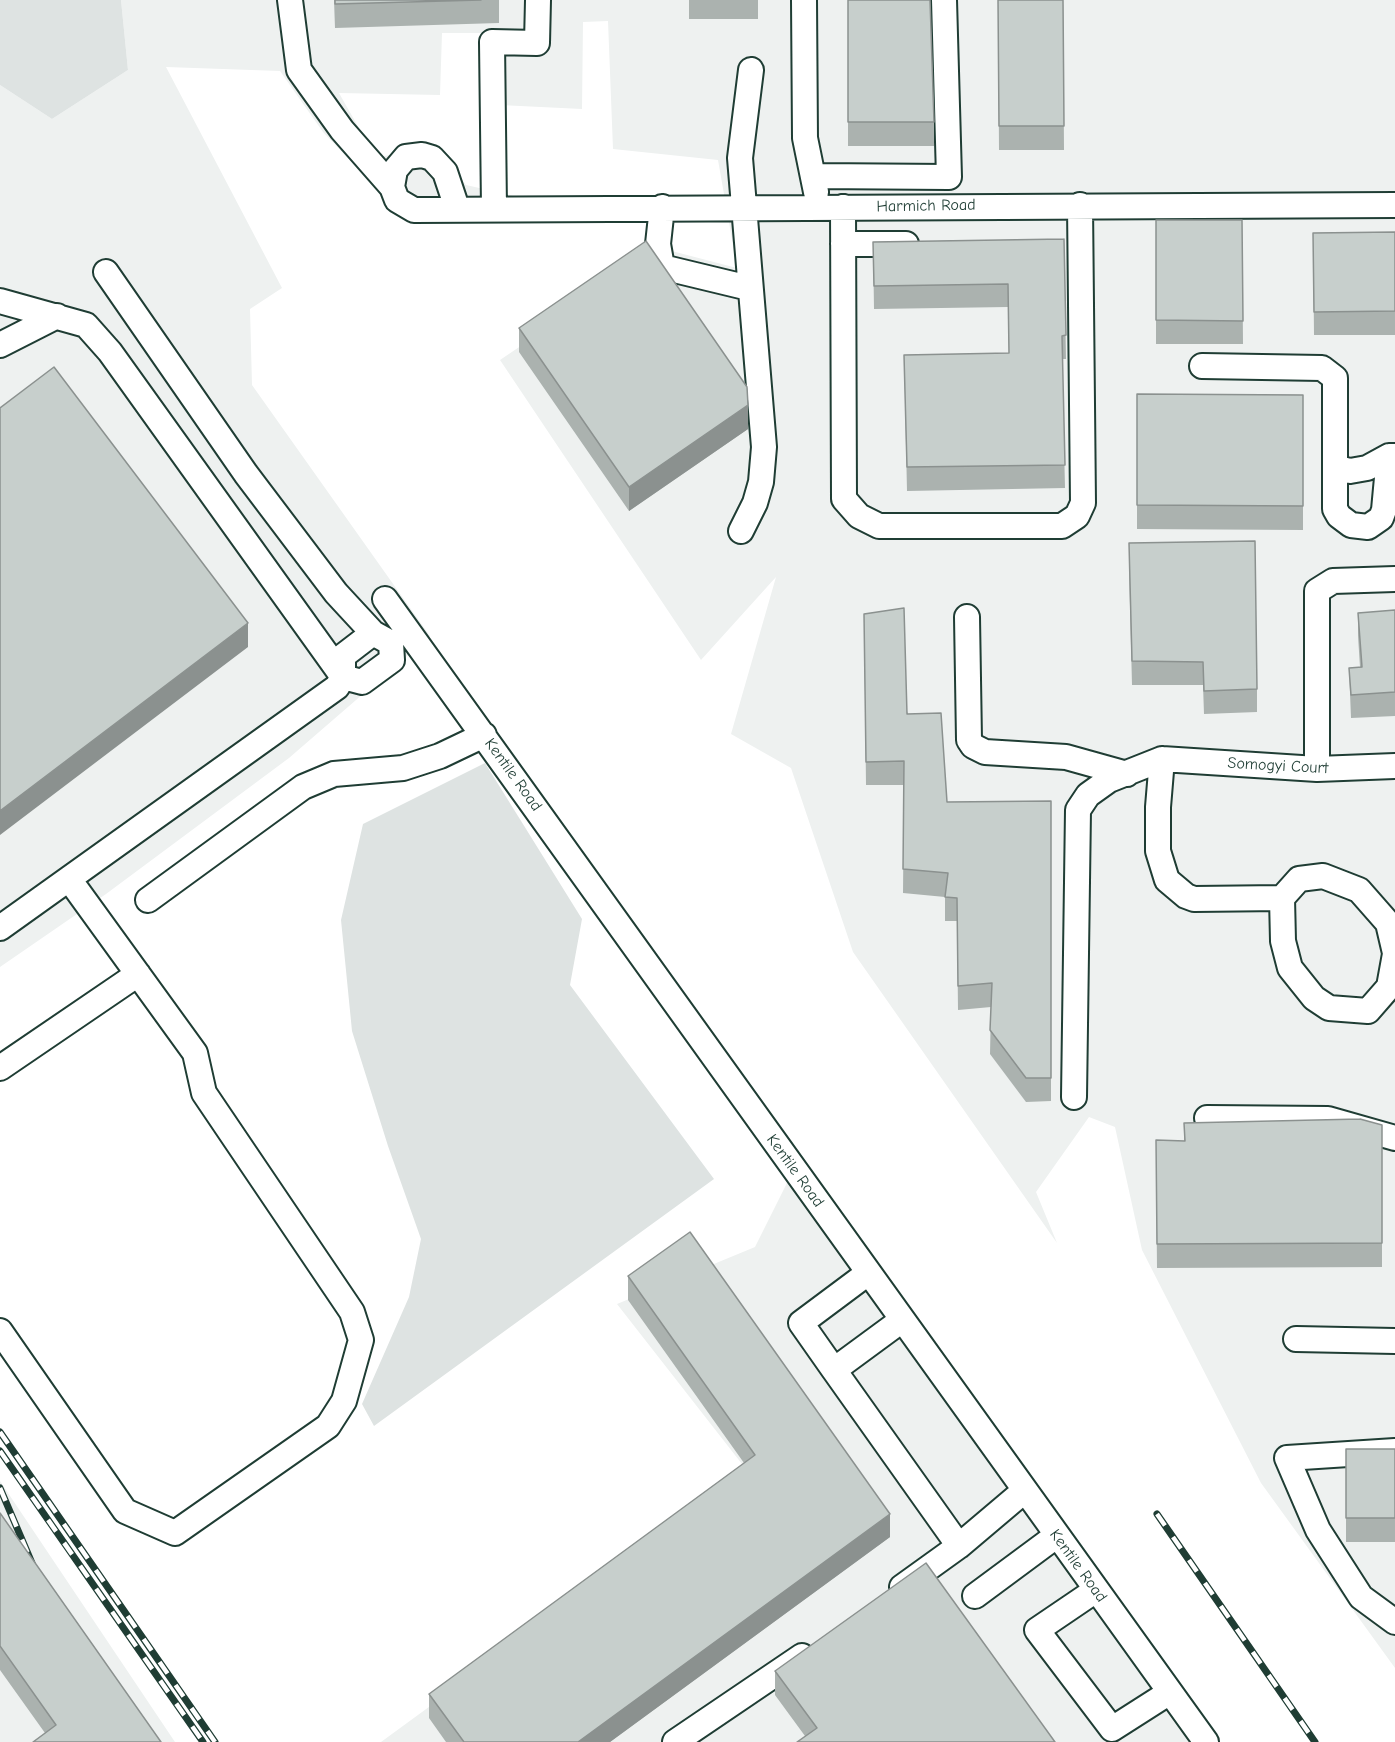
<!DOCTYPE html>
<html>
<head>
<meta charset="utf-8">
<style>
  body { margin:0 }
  canvas { display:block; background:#fff }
</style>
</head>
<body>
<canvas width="1395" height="1742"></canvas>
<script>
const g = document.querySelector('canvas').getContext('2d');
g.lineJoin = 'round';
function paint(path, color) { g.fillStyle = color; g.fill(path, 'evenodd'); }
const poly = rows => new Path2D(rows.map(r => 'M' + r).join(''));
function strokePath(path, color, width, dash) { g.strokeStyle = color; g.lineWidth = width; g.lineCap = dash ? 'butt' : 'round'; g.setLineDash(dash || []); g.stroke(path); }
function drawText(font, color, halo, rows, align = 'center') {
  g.font = font + ' "Comic Neue",sans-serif'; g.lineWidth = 4.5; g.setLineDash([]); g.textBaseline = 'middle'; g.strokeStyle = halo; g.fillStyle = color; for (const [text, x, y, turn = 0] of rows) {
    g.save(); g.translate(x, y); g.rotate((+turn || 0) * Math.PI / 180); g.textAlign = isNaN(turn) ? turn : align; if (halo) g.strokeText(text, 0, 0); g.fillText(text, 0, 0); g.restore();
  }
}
paint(poly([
  [121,0,1395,0,1395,1668,1261,1483,1142,1250,1115,1127,1089,1117,1036,1192,1057,1243,853,952,791,768,731,734,776,577,701,660,500,360,664,249,737,268,718,160,613,149,608,21,583,22,582,109,479,104,482,33,442,33,440,95,339,93,376,158,437,144,466,185,617,219,406,219,323,132,280,71,166,67,282,288,250,309,252,385,430,636,289,758,106,894,0,967,0,85,52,119,128,70],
  [788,1181,1204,1742,381,1742,749,1473,617,1304,755,1247],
  [0,1481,175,1742,0,1742]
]), '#eef1f0');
paint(poly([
  [0,0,121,0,128,70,52,119,0,85],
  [485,763,582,919,570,985,714,1179,374,1426,362,1404,409,1297,421,1239,388,1146,352,1031,341,920,363,824]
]), '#dee3e2');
const minor = poly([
  [290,0,299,70,342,130,392,187],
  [804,0,805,138,816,192],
  [815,176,949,177,944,0],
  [662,207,658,244,662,267,749,288],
  [843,207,844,499,859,516,879,526,1062,526,1077,516,1083,503,1080,205],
  [457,208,445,172,432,158,422,155,406,157,395,170,392,187,397,200,414,210,1395,205],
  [494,208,492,42,537,43,538,0],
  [843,244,906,244],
  [106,272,246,474,336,593,373,633],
  [0,301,86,325,110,352,343,677,337,687,0,928],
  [0,345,57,316],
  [1202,366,1322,368,1335,378,1335,467,1350,471,1367,468,1389,456,1395,456],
  [1335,467,1335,509,1339,516,1351,525,1368,527,1381,518,1384,510,1389,456],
  [741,531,755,503,761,482,764,447,740,158,751,70],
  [385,599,1206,1742],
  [967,617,969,740,973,746,985,752,1066,757,1127,774],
  [373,633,391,643,392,660,362,682,343,677,343,656,373,633],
  [1162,759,1158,807,1158,851,1167,880,1186,896,1194,899,1282,898],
  [1317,769,1317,591,1333,581,1395,579],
  [148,900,303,787,334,774,403,768,440,756,484,735],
  [1395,953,1388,923,1359,890,1323,876,1299,879,1282,898,1283,941,1290,968,1314,998,1329,1008,1368,1011,1389,987,1395,954],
  [0,1068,138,974],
  [1074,1097,1078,810,1088,795,1109,780,1162,759,1317,769,1395,766],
  [1207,1118,1328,1119,1395,1138],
  [868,1273,801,1323,834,1370,902,1320],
  [0,1331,125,1511,175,1533,328,1426,344,1401,361,1340,352,1312,204,1093,195,1053,69,879],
  [1296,1339,1395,1341],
  [834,1370,959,1546,1024,1491],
  [1395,1451,1287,1458,1318,1530,1361,1597,1395,1622],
  [902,1587,959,1546],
  [1096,1590,1037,1630,1112,1729,1170,1692],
  [975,1596,1056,1536],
  [675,1742,802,1656]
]);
strokePath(minor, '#1f3d34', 28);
strokePath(minor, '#fff', 24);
const rail = poly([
  [0,1432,215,1742],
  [0,1451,203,1742],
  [0,1488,32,1563],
  [1157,1514,1315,1742]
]);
strokePath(rail, '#1f3d34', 7);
strokePath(rail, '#fff', 4.5, [14]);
paint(poly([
  [334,0,499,0,499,23,335,28],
  [689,0,758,0,758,19,689,19],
  [848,0,934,122,934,146,848,146],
  [998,0,1063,0,1064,150,999,150],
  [1156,220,1242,220,1243,344,1156,344],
  [1395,232,1395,335,1314,335,1313,233],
  [1064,239,1066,359,1062,359,1065,488,907,491,904,355,1009,353,1008,307,874,309,873,242],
  [519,328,748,429,629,511,519,352],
  [1137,394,1303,395,1303,530,1137,529],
  [1129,567,1257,689,1257,712,1204,714,1203,685,1132,685],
  [1395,610,1395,716,1351,718,1349,668,1360,667,1358,636,1358,613],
  [864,614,947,802,1051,801,1051,1101,1026,1102,990,1054,991,1007,958,1010,957,921,945,921,945,897,903,893,904,785,866,785],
  [1184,1123,1382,1125,1382,1267,1157,1268,1156,1163,1184,1141],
  [628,1276,890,1537,610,1742,446,1742,429,1718,429,1694,744,1463,628,1300],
  [1346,1449,1395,1449,1395,1542,1346,1542],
  [0,1513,161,1742,45,1733,0,1670],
  [775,1671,1055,1742,805,1736,775,1695]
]), '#abb2af');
paint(poly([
  [748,405,748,429,629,511,629,487],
  [248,623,248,647,0,835,0,811],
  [890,1514,890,1537,610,1742,578,1742]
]), '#8b918f');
const building = poly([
  [335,0,481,0,335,4,335,0],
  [848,0,930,0,934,122,848,122,848,0],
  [998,0,1063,0,1064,126,999,126,998,0],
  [1156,220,1242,220,1243,321,1156,320,1156,220],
  [1395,232,1395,311,1314,312,1313,233,1395,232],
  [1064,239,1066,335,1062,336,1065,465,907,467,904,355,1009,353,1008,284,874,286,873,242,1064,239],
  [646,241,747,387,748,405,629,487,519,328,646,241],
  [54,367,248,623,0,811,0,408,54,367],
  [1137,394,1303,395,1303,506,1137,505,1137,394],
  [1255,541,1257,689,1204,691,1203,662,1132,661,1129,543,1255,541],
  [904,608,907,714,941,713,947,802,1051,801,1051,1078,1026,1078,990,1030,992,983,958,986,957,898,945,897,948,873,903,869,904,761,866,762,864,614,904,608],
  [1395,610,1395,692,1351,695,1349,668,1362,667,1358,613,1395,610],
  [1360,1119,1382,1125,1382,1243,1157,1244,1156,1140,1185,1141,1184,1123,1360,1119],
  [690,1232,890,1514,578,1742,464,1742,429,1694,755,1455,628,1276,690,1232],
  [1346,1449,1395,1449,1395,1518,1346,1518,1346,1449],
  [0,1513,161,1742,33,1742,56,1725,0,1646,0,1513],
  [926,1563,1055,1742,797,1742,817,1728,775,1671,926,1563]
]);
paint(building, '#c7cfcc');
strokePath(building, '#8b918f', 1.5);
drawText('16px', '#1f3d34', '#fff', [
  ["Harmich Road",926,206,-1],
  ["Somogyi Court",1278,766,3],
  ["Kentile Road",513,775,54],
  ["Kentile Road",795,1171,54],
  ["Kentile Road",1078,1566,54]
]);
</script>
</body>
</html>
